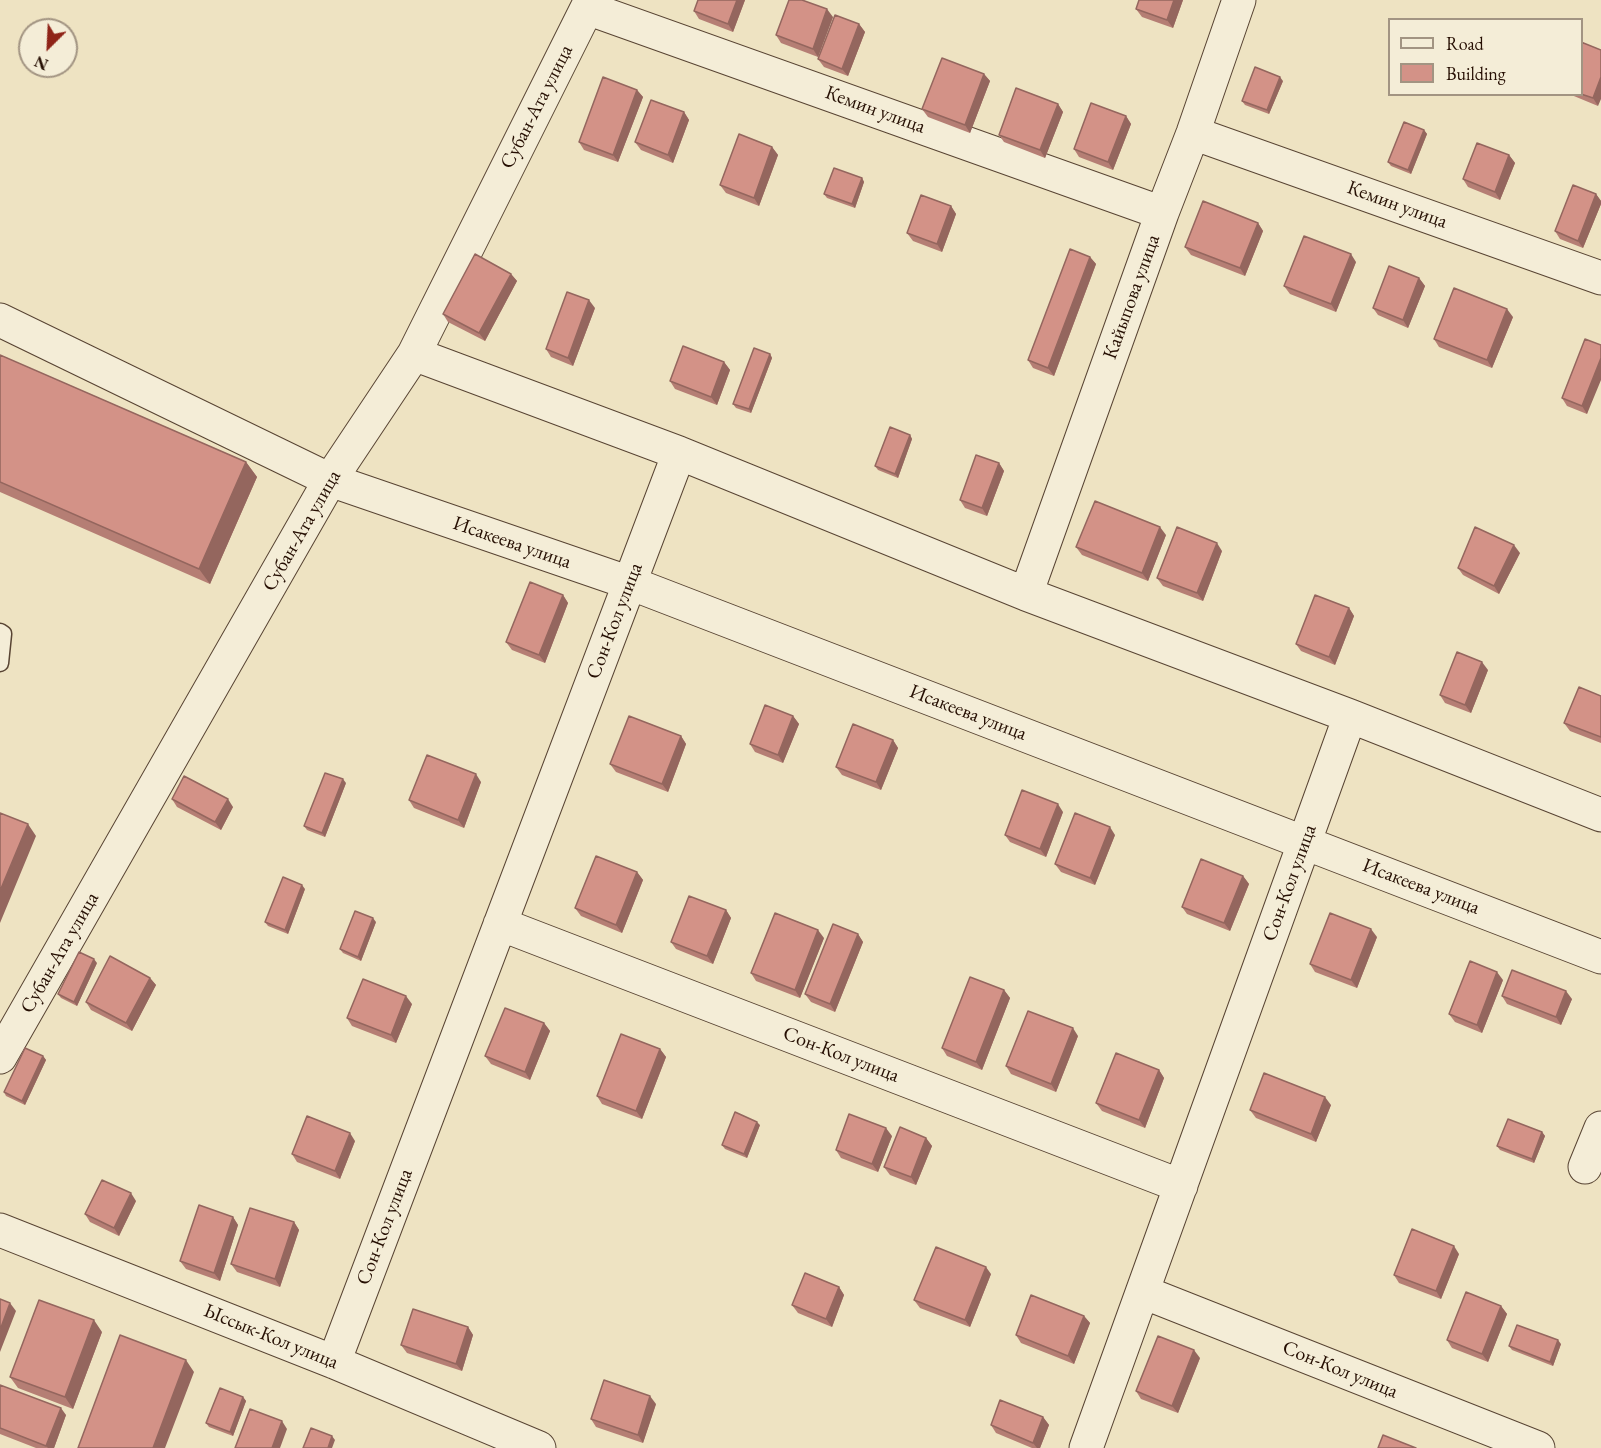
<!DOCTYPE html>
<html>
<head>
<meta charset="utf-8">
<style>
  body { margin:0 }
  #map { position:relative; width:1601px; height:1448px; overflow:hidden; background:#eee3c2; font-family:"EB Garamond",serif }
  canvas { display:block }
  .legend { position:absolute; left:1388px; top:18px; width:195px; height:78px; box-sizing:border-box; background:#f4edd7; border:2px solid #a29482; margin:0; padding:8px 10px; list-style:none; font-size:18px; color:#260f03 }
  .legend li { display:flex; align-items:center; gap:12px; height:30px }
  .legend b { width:30px; border:2px solid #a29482 }
  .north { position:absolute; left:18px; top:18px; width:60px; height:60px; box-sizing:border-box; background:#f4edd7; border:2px solid #a29482; border-radius:50%; rotate:204deg; font-size:16px; font-weight:700; line-height:24px; text-align:center; color:#260f03 }
  .north::after { content:''; display:block; margin:auto; width:21px; height:27px; background:#8f2418; clip-path:polygon(50% 0,100% 100%,50% 72%,0 100%) }
</style>
</head>
<body>
<div id="map">
<canvas width="1601" height="1448"></canvas>
<ul class="legend">
<li><b style="height:8px;background:#f4edd7"></b>Road</li>
<li><b style="height:16px;background:#d39287"></b>Building</li>
</ul>
<div class="north">N</div>
</div>
<script>
const g = document.querySelector('canvas').getContext('2d');
g.lineJoin = 'round';
const poly = rows => new Path2D(rows.map(r => 'M' + r).join(''));
function strokePath(path, color, width, dash) { g.strokeStyle = color; g.lineWidth = width; g.lineCap = dash ? 'butt' : 'round'; g.setLineDash(dash || []); g.stroke(path); }
function paint(path, color) { g.fillStyle = color; g.fill(path, 'evenodd'); }
function drawText(font, color, halo, rows, align = 'center') {
  g.font = font + ' "EB Garamond",serif'; g.lineWidth = 4.5; g.setLineDash([]); g.textBaseline = 'middle'; g.strokeStyle = halo; g.fillStyle = color; for (const [text, x, y, turn = 0] of rows) {
    g.save(); g.translate(x, y); g.rotate((+turn || 0) * Math.PI / 180); g.textAlign = isNaN(turn) ? turn : align; if (halo) g.strokeText(text, 0, 0); g.fillText(text, 0, 0); g.restore();
  }
}
const service = poly([
  [0,632,3,634,0,663]
]);
const minor = poly([
  [587,8,1162,213],
  [1193,133,1601,278],
  [0,320,330,480,630,583,1601,957],
  [414,354,679,453,1026,594,1350,716,1601,815],
  [1026,594,1162,213,1193,133,1239,0],
  [500,924,1181,1186],
  [0,1057,330,480,414,354,591,0],
  [1585,1167,1601,1128],
  [0,1230,334,1362,539,1448],
  [1143,1292,1538,1448],
  [334,1362,679,453],
  [1086,1448,1350,716]
]);
strokePath(service, '#584433', 19);
strokePath(minor, '#584433', 35);
strokePath(service, '#f4edd7', 16);
strokePath(minor, '#f4edd7', 33);
paint(poly([
  [698,0,745,0,733,32,699,19,694,11],
  [1183,0,1173,28,1142,17,1136,9],
  [833,17,818,57,781,43,776,35],
  [859,24,865,32,848,76,824,67,818,59],
  [1581,42,1598,106,1569,94,1581,94],
  [984,74,990,81,970,133,928,117,922,109],
  [1283,81,1269,114,1245,105,1242,101],
  [637,90,643,97,618,162,584,150,579,142],
  [1058,104,1063,112,1045,158,1004,142,999,135],
  [684,112,689,120,673,163,641,150,635,142],
  [1126,116,1131,124,1113,170,1079,157,1074,149],
  [1424,130,1427,134,1411,174,1391,166,1388,162],
  [772,147,778,155,759,206,726,193,720,185],
  [1509,155,1515,163,1500,200,1468,187,1463,179],
  [862,178,864,182,855,208,827,198,824,194],
  [1596,194,1601,201,1601,204,1583,248,1560,239,1555,231],
  [951,206,956,214,942,252,913,241,907,233],
  [1258,223,1263,231,1245,276,1191,255,1185,247],
  [1090,257,1096,264,1054,376,1033,368,1028,360],
  [1356,262,1336,312,1290,294,1284,286],
  [511,274,517,281,485,341,448,322,443,314],
  [1419,278,1425,286,1408,328,1378,315,1373,308],
  [595,308,573,366,551,357,546,349],
  [1513,317,1492,368,1439,347,1434,339],
  [1601,345,1587,414,1567,406,1562,398],
  [770,354,772,358,751,413,736,408,733,404],
  [0,355,246,462,257,477,210,584,0,492],
  [724,362,730,370,717,405,675,389,670,381],
  [910,435,912,439,898,478,878,470,875,466],
  [999,463,1004,471,987,516,965,508,960,500],
  [1166,535,1148,581,1082,555,1076,547],
  [1222,551,1203,601,1163,586,1157,578],
  [1520,553,1499,594,1463,575,1458,568],
  [563,595,568,603,545,663,512,650,506,642],
  [1349,608,1354,616,1335,665,1301,651,1296,644],
  [1488,670,1471,713,1445,703,1440,695],
  [1601,696,1601,743,1570,731,1564,723],
  [793,716,799,724,783,763,755,752,750,744],
  [681,736,686,744,668,792,616,772,610,764],
  [893,740,898,748,881,790,842,775,836,767],
  [481,782,464,828,414,808,409,800],
  [346,783,325,837,307,830,304,826],
  [172,799,233,807,221,830,177,807],
  [1063,812,1046,857,1010,842,1005,835],
  [1115,835,1095,885,1061,872,1055,864],
  [637,872,643,880,622,933,581,916,575,908],
  [1243,876,1249,884,1230,931,1187,914,1182,907],
  [305,889,288,934,268,926,265,922],
  [726,910,731,918,713,964,676,949,671,942],
  [376,922,361,961,343,953,340,949],
  [858,934,863,942,835,1012,811,1002,805,994],
  [1377,937,1357,988,1315,972,1310,964],
  [824,938,800,998,756,981,751,973],
  [97,963,77,1006,61,998,58,994],
  [150,978,156,985,132,1031,91,1010,86,1002],
  [1503,980,1482,1033,1455,1022,1449,1014],
  [1004,990,1010,998,982,1070,947,1056,942,1048],
  [1502,996,1572,999,1561,1025,1507,1004],
  [412,1004,396,1043,352,1026,347,1018],
  [544,1023,550,1031,530,1080,491,1064,485,1056],
  [1078,1036,1056,1092,1011,1074,1006,1066],
  [660,1049,666,1057,642,1119,602,1104,597,1096],
  [43,1056,46,1060,25,1105,6,1096,4,1092],
  [1159,1070,1164,1078,1145,1128,1102,1111,1096,1103],
  [1331,1105,1316,1142,1256,1118,1250,1110],
  [760,1125,747,1158,725,1149,722,1145],
  [1542,1132,1545,1136,1534,1163,1500,1150,1497,1146],
  [892,1136,878,1172,841,1158,836,1150],
  [926,1138,932,1146,916,1185,890,1175,884,1167],
  [355,1141,340,1179,297,1162,292,1154],
  [136,1201,119,1236,90,1222,85,1214],
  [233,1217,238,1225,220,1281,186,1269,180,1261],
  [294,1222,299,1230,280,1287,237,1272,231,1264],
  [1459,1254,1441,1299,1399,1283,1394,1275],
  [991,1274,970,1327,920,1308,914,1300],
  [839,1287,844,1295,832,1327,798,1313,792,1305],
  [1501,1306,1507,1314,1488,1362,1452,1348,1447,1340],
  [1084,1316,1090,1323,1074,1364,1021,1343,1016,1335],
  [468,1327,473,1335,462,1371,407,1353,401,1345],
  [102,1332,73,1409,18,1388,10,1377],
  [1561,1344,1553,1366,1512,1350,1509,1346],
  [1200,1358,1178,1413,1141,1399,1136,1391],
  [0,1385,66,1415,54,1448,36,1448,0,1434],
  [243,1397,246,1401,233,1436,209,1427,206,1423],
  [656,1404,643,1443,596,1427,591,1419],
  [1043,1417,1049,1425,1040,1448,1032,1448,996,1433,991,1425]
]), '#b57e74');
paint(poly([
  [737,0,745,0,733,32,728,24],
  [1174,0,1183,0,1173,28,1167,20],
  [827,9,833,17,818,57,813,49],
  [859,24,865,32,848,76,842,69],
  [984,74,990,81,970,133,965,125],
  [1280,77,1283,81,1269,114,1267,110],
  [1601,77,1601,99,1598,106,1593,98],
  [637,90,643,97,618,162,613,155],
  [1058,104,1063,112,1045,158,1040,150],
  [684,112,689,120,673,163,668,155],
  [1126,116,1131,124,1113,170,1108,162],
  [1424,130,1427,134,1411,174,1408,170],
  [772,147,778,155,759,206,754,198],
  [1509,155,1515,163,1500,200,1495,192],
  [862,178,864,182,855,208,852,204],
  [1596,194,1601,201,1601,204,1583,248,1578,241],
  [951,206,956,214,942,252,937,244],
  [1258,223,1263,231,1245,276,1240,268],
  [1351,254,1356,262,1336,312,1331,304],
  [1090,257,1096,264,1054,376,1048,368],
  [511,274,517,281,485,341,479,333],
  [1419,278,1425,286,1408,328,1403,320],
  [589,300,595,308,573,366,568,358],
  [1507,309,1513,317,1492,368,1487,360],
  [770,354,772,358,751,413,749,409],
  [1601,358,1601,380,1587,414,1582,406],
  [724,362,730,370,717,405,711,397],
  [910,435,912,439,898,478,895,474],
  [246,462,257,477,210,584,199,569],
  [999,463,1004,471,987,516,982,508],
  [1160,527,1166,535,1148,581,1142,573],
  [1217,543,1222,551,1203,601,1197,593],
  [1514,545,1520,553,1499,594,1494,586],
  [563,595,568,603,545,663,539,655],
  [1349,608,1354,616,1335,665,1329,657],
  [1482,662,1488,670,1471,713,1465,705],
  [793,716,799,724,783,763,778,755],
  [681,736,686,744,668,792,662,784],
  [893,740,898,748,881,790,876,782],
  [476,774,481,782,464,828,458,820],
  [343,779,346,783,325,837,322,833],
  [228,799,233,807,221,830,215,822],
  [1058,804,1063,812,1046,857,1040,849],
  [28,824,36,836,0,923,0,891],
  [1110,827,1115,835,1095,885,1090,878],
  [637,872,643,880,622,933,616,925],
  [1243,876,1249,884,1230,931,1224,923],
  [302,885,305,889,288,934,285,930],
  [726,910,731,918,713,964,707,956],
  [373,918,376,922,361,961,358,957],
  [1371,929,1377,937,1357,988,1351,980],
  [818,930,824,938,800,998,795,990],
  [858,934,863,942,835,1012,830,1004],
  [94,959,97,963,77,1006,74,1002],
  [1497,972,1503,980,1482,1033,1477,1025],
  [150,978,156,985,132,1031,126,1023],
  [1004,990,1010,998,982,1070,976,1062],
  [1566,991,1572,999,1561,1025,1556,1017],
  [406,996,412,1004,396,1043,391,1035],
  [544,1023,550,1031,530,1080,525,1072],
  [1073,1028,1078,1036,1056,1092,1051,1084],
  [660,1049,666,1057,642,1119,636,1111],
  [43,1056,46,1060,25,1105,22,1101],
  [1159,1070,1164,1078,1145,1128,1139,1120],
  [1325,1097,1331,1105,1316,1142,1311,1134],
  [757,1122,760,1125,747,1158,744,1154],
  [886,1128,892,1136,878,1172,872,1164],
  [1542,1132,1545,1136,1534,1163,1532,1159],
  [350,1133,355,1141,340,1179,335,1171],
  [926,1138,932,1146,916,1185,911,1177],
  [131,1193,136,1201,119,1236,114,1228],
  [233,1217,238,1225,220,1281,214,1273],
  [294,1222,299,1230,280,1287,275,1279],
  [1454,1246,1459,1254,1441,1299,1436,1291],
  [986,1267,991,1274,970,1327,965,1320],
  [839,1287,844,1295,832,1327,826,1319],
  [10,1303,16,1311,0,1352,0,1330],
  [1501,1306,1507,1314,1488,1362,1482,1354],
  [1084,1316,1090,1323,1074,1364,1068,1356],
  [94,1320,102,1332,73,1409,65,1397],
  [468,1327,473,1335,462,1371,456,1364],
  [1558,1340,1561,1344,1553,1366,1550,1362],
  [1194,1350,1200,1358,1178,1413,1172,1406],
  [186,1360,194,1372,165,1448,153,1448],
  [650,1396,656,1404,643,1443,638,1435],
  [243,1397,246,1401,233,1436,230,1432],
  [61,1408,66,1415,54,1448,48,1448,46,1446],
  [1043,1417,1049,1425,1040,1448,1037,1448,1033,1443],
  [282,1421,287,1429,280,1448,272,1448],
  [332,1436,335,1440,332,1448,328,1448]
]), '#94665e');
const building = poly([
  [698,0,737,0,728,24,694,11,698,0],
  [789,0,802,0,827,9,813,49,776,35,789,0],
  [1139,0,1174,0,1167,20,1136,9,1139,0],
  [835,15,859,24,842,69,818,59,835,15],
  [1581,42,1601,50,1601,77,1593,98,1581,94,1581,42],
  [942,58,984,74,965,125,922,109,942,58],
  [1255,67,1280,77,1267,110,1242,101,1255,67],
  [603,77,637,90,613,155,579,142,603,77],
  [1016,88,1058,104,1040,150,999,135,1016,88],
  [651,100,684,112,668,155,635,142,651,100],
  [1091,103,1126,116,1108,162,1074,149,1091,103],
  [1404,122,1424,130,1408,170,1388,162,1404,122],
  [739,134,772,147,754,198,720,185,739,134],
  [1477,143,1509,155,1495,192,1463,179,1477,143],
  [834,168,862,178,852,204,824,194,834,168],
  [1573,185,1596,194,1578,241,1555,231,1573,185],
  [921,195,951,206,937,244,907,233,921,195],
  [1203,201,1258,223,1240,268,1185,247,1203,201],
  [1304,236,1351,254,1331,304,1284,286,1304,236],
  [1070,249,1090,257,1048,368,1028,360,1070,249],
  [475,254,511,274,479,333,443,314,475,254],
  [1389,266,1419,278,1403,320,1373,308,1389,266],
  [1454,288,1507,309,1487,360,1434,339,1454,288],
  [567,292,589,300,568,358,546,349,567,292],
  [1585,339,1601,345,1601,358,1582,406,1562,398,1585,339],
  [683,346,724,362,711,397,670,381,683,346],
  [754,348,770,354,749,409,733,404,754,348],
  [0,355,246,462,199,569,0,482,0,355],
  [890,427,910,435,895,474,875,466,890,427],
  [976,455,999,463,982,508,960,500,976,455],
  [1095,501,1160,527,1142,573,1076,547,1095,501],
  [1177,527,1217,543,1197,593,1157,578,1177,527],
  [1475,527,1514,545,1494,586,1458,568,1475,527],
  [530,582,563,595,539,655,506,642,530,582],
  [1315,595,1349,608,1329,657,1296,644,1315,595],
  [1457,652,1482,662,1465,705,1440,695,1457,652],
  [1579,687,1601,696,1601,737,1564,723,1579,687],
  [765,705,793,716,778,755,750,744,765,705],
  [629,716,681,736,662,784,610,764,629,716],
  [853,724,893,740,876,782,836,767,853,724],
  [427,755,476,774,458,820,409,800,427,755],
  [325,773,343,779,322,833,304,826,325,773],
  [184,776,228,799,215,822,172,799,184,776],
  [1022,790,1058,804,1040,849,1005,835,1022,790],
  [0,813,28,824,0,891,0,813],
  [1075,813,1110,827,1090,878,1055,864,1075,813],
  [596,856,637,872,616,925,575,908,596,856],
  [1201,859,1243,876,1224,923,1182,907,1201,859],
  [283,877,302,885,285,930,265,922,283,877],
  [689,896,726,910,707,956,671,942,689,896],
  [355,911,373,918,358,957,340,949,355,911],
  [775,913,818,930,795,990,751,973,775,913],
  [1330,913,1371,929,1351,980,1310,964,1330,913],
  [833,924,858,934,830,1004,805,994,833,924],
  [79,952,94,959,74,1002,58,994,79,952],
  [110,956,150,978,126,1023,86,1002,110,956],
  [1470,961,1497,972,1477,1025,1449,1014,1470,961],
  [1512,970,1566,991,1556,1017,1502,996,1512,970],
  [970,977,1004,990,976,1062,942,1048,970,977],
  [363,979,406,996,391,1035,347,1018,363,979],
  [505,1008,544,1023,525,1072,485,1056,505,1008],
  [1028,1011,1073,1028,1051,1084,1006,1066,1028,1011],
  [621,1034,660,1049,636,1111,597,1096,621,1034],
  [25,1048,43,1056,22,1101,4,1092,25,1048],
  [1116,1053,1159,1070,1139,1120,1096,1103,1116,1053],
  [1264,1073,1325,1097,1311,1134,1250,1110,1264,1073],
  [735,1112,757,1122,744,1154,722,1145,735,1112],
  [849,1114,886,1128,872,1164,836,1150,849,1114],
  [307,1116,350,1133,335,1171,292,1154,307,1116],
  [1508,1119,1542,1132,1532,1159,1497,1146,1508,1119],
  [900,1127,926,1138,911,1177,884,1167,900,1127],
  [102,1180,131,1193,114,1228,85,1214,102,1180],
  [199,1205,233,1217,214,1273,180,1261,199,1205],
  [250,1208,294,1222,275,1279,231,1264,250,1208],
  [1412,1229,1454,1246,1436,1291,1394,1275,1412,1229],
  [936,1247,986,1267,965,1320,914,1300,936,1247],
  [805,1273,839,1287,826,1319,792,1305,805,1273],
  [1466,1292,1501,1306,1482,1354,1447,1340,1466,1292],
  [1031,1295,1084,1316,1068,1356,1016,1335,1031,1295],
  [0,1299,10,1303,0,1330,0,1299],
  [39,1300,94,1320,65,1397,10,1377,39,1300],
  [413,1309,468,1327,456,1364,401,1345,413,1309],
  [1517,1325,1558,1340,1550,1362,1509,1346,1517,1325],
  [120,1335,186,1360,153,1448,78,1448,120,1335],
  [1158,1336,1194,1350,1172,1406,1136,1391,1158,1336],
  [604,1380,650,1396,638,1435,591,1419,604,1380],
  [0,1385,61,1408,46,1446,0,1428,0,1385],
  [220,1388,243,1397,230,1432,206,1423,220,1388],
  [1000,1400,1043,1417,1033,1443,991,1425,1000,1400],
  [250,1409,282,1421,272,1448,235,1448,250,1409],
  [311,1428,332,1436,328,1448,303,1448,311,1428],
  [1383,1435,1416,1448,1378,1448,1383,1435]
]);
paint(building, '#d39287');
strokePath(building, '#94665e', 1.5);
drawText('20px', '#260f03', '#f4edd7', [
  ["Субан-Ата улица",537,107,-63],
  ["Кемин улица",875,110,20],
  ["Кемин улица",1397,205,20],
  ["Кайыпова улица",1132,297,-70],
  ["Субан-Ата улица",302,531,-60],
  ["Исакеева улица",512,543,19],
  ["Сон-Кол улица",615,621,-69],
  ["Исакеева улица",968,713,21],
  ["Сон-Кол улица",1290,883,-70],
  ["Исакеева улица",1421,887,21],
  ["Субан-Ата улица",60,953,-60],
  ["Сон-Кол улица",841,1055,21],
  ["Сон-Кол улица",385,1227,-69],
  ["Ыссык-Кол улица",271,1337,22],
  ["Сон-Кол улица",1340,1370,22]
]);
</script>
</body>
</html>
